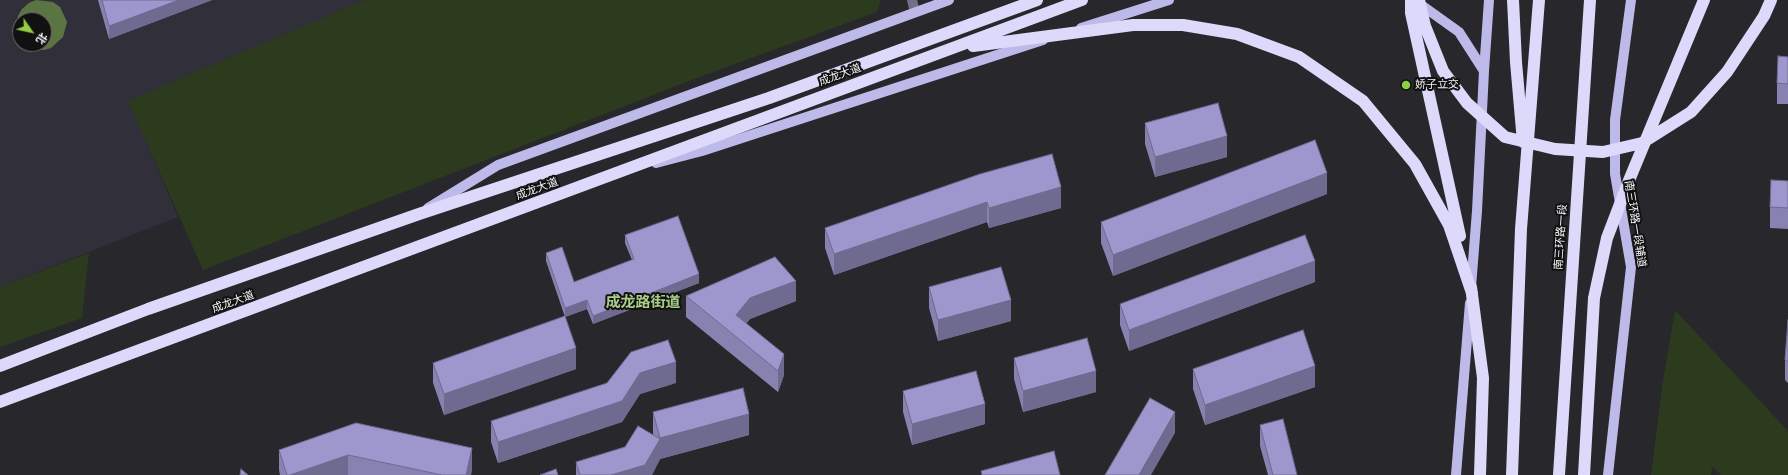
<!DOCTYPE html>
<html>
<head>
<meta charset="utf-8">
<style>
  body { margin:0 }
  #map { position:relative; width:1788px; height:475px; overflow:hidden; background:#28272c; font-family:"Fira Sans","Noto Sans SC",sans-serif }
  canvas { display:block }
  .north { position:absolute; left:12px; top:12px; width:40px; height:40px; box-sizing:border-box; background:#111112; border:1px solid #6c6c6d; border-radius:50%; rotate:124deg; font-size:11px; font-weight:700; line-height:16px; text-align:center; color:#f4f4f6 }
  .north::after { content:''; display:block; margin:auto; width:14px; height:18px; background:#8fcd42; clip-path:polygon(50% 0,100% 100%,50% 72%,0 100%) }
</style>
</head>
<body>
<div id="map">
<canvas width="1788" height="475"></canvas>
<div class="north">北</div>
</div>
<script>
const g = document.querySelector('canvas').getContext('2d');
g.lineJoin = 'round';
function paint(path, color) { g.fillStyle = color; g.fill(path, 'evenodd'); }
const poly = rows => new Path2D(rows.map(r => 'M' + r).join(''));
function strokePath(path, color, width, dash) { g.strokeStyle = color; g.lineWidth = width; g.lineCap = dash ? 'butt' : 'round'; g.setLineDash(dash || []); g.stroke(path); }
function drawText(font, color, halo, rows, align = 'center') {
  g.font = font + ' "Fira Sans","Noto Sans SC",sans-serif'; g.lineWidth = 4; g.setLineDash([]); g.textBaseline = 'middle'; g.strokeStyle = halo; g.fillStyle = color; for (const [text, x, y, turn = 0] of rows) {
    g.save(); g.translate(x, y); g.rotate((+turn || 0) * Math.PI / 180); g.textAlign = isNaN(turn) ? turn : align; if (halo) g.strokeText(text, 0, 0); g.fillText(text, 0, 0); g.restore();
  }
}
paint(poly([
  [0,0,365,0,129,101,178,217,0,287],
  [20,20,44,20,44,44,20,44]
]), '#31303a');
paint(poly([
  [365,0,881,0,877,12,702,76,203,270,128,101],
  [89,253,82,318,0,347,0,287],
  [1675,310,1788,431,1788,475,1721,475,1712,466,1711,475,1651,475,1662,387]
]), '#2c3b1d');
paint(poly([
  [36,0,53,2,60,7,67,22,63,37,51,48,44,50,36,49,26,44,44,44,44,20,20,20,20,36,17,25,18,16,22,9,29,3]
]), '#5b7443');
strokePath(poly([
  [912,0,915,12]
]), '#727087', 10);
strokePath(poly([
  [1417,2,1459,32,1484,71],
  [1081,28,1169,0],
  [656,163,702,151,1043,40],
  [428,208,498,165,949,0],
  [1471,287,1477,211,1484,71,1489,0],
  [1456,475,1470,303],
  [1608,475,1631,267,1615,174,1615,120,1631,0]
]), '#bdb9e8', 10);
strokePath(poly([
  [1411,0,1411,13,1460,236],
  [1419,0,1425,26,1443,71,1467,103,1505,137,1555,149,1603,152,1642,143,1691,112,1727,72,1764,16,1771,0],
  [1513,0,1516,62,1523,142],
  [973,46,1133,25,1183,25,1237,34,1299,57,1363,101,1415,164,1449,225,1472,293],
  [1471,287,1483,378,1480,475],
  [0,366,148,309,419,214,769,98,1037,0],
  [0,402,1082,0],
  [1512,475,1521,229,1539,0],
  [1559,475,1590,0],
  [1584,475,1594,298,1607,238,1630,178,1704,0]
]), '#dcd9fb', 12);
paint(poly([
  [98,0,212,0,109,39],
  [1788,57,1788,104,1777,104,1777,83],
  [1145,123,1227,157,1155,177,1145,144],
  [1052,154,1061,208,989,228,987,222,834,275,825,248,825,228],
  [1788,181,1788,229,1770,228,1770,207],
  [1327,194,1113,276,1101,243,1101,222],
  [625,235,699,283,593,324,587,309,565,317,546,261,546,253,574,282,632,260,625,243],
  [1315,282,1129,351,1120,325,1120,304],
  [929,287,1011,321,938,341,929,308],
  [686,296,796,301,750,319,746,324,784,375,778,392,686,317],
  [1788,320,1788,383,1785,380,1785,360],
  [1014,358,1096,392,1023,412,1014,379],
  [433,363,576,369,444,415,433,383],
  [1193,369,1315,387,1205,425,1193,389],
  [676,383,640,394,622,422,498,463,491,442,491,421],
  [903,391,985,424,912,445,903,412],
  [653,412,749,435,660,459,652,475,576,475,576,462,625,447,653,435],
  [356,423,472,469,471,475,280,475,279,470,279,450],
  [1260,425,1297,475,1268,475,1260,446]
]), '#8782b0');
paint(poly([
  [179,0,212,0,109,39,109,26],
  [1227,136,1227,157,1155,177,1155,157],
  [1327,173,1327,194,1113,276,1113,255],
  [1061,187,1061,208,989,228,989,208],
  [987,202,987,222,834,275,834,254],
  [1315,261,1315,282,1129,351,1129,330],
  [699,274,699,283,593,324,593,316],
  [796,281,796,301,750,319,736,336,736,315,750,298],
  [587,300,587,309,565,317,565,308],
  [1011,300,1011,321,938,341,938,320],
  [576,348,576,369,444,415,444,394],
  [784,354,784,375,778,392,778,371],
  [676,362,676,383,640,394,622,422,498,463,498,442,640,373],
  [1315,366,1315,387,1205,425,1205,405],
  [1096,371,1096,392,1023,412,1023,391],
  [985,404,985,424,912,445,912,424],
  [1175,412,1175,433,1151,475,1139,475],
  [749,414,749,435,660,459,652,475,611,475,660,438],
  [472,448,472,469,471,475,466,475],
  [348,455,348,475,290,475]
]), '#6e6a90');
const building = poly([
  [102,0,179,0,109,26,102,0],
  [1778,56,1788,57,1788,84,1777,83,1778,56],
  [1218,103,1227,136,1155,157,1145,123,1218,103],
  [1315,140,1327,173,1113,255,1101,222,1315,140],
  [1052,154,1061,187,989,208,987,202,834,254,825,228,980,174,1052,154],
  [1771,180,1788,181,1788,208,1770,207,1771,180],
  [678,216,699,274,593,316,587,300,565,308,546,253,562,247,574,282,634,259,625,235,678,216],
  [1305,235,1315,261,1129,330,1120,304,1305,235],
  [775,257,796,281,750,298,736,315,784,354,778,371,686,296,775,257],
  [1001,267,1011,300,938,320,929,287,1001,267],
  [565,316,576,348,444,394,433,363,565,316],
  [1788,320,1788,362,1785,360,1788,320],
  [1303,330,1315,366,1205,405,1193,369,1303,330],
  [1087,338,1096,371,1023,391,1014,358,1087,338],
  [668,340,676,362,640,373,622,401,498,442,491,421,607,383,631,352,668,340],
  [976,371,985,404,912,424,903,391,976,371],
  [743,388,749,414,660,438,653,412,743,388],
  [1150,398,1175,412,1139,475,1105,475,1150,398],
  [1283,419,1297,475,1273,475,1260,425,1283,419],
  [356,423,472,448,466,475,442,475,348,455,290,475,287,475,279,450,356,423],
  [638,426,660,439,645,465,611,475,580,475,576,462,625,447,638,426],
  [1054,451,1060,475,982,475,981,471,1054,451],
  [241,469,248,475,240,475,241,469],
  [556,469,558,475,540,475,556,469]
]);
paint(building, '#9d97cd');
strokePath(building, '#6e6a90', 1);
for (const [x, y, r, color] of [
  [1406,85,5,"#8fcd42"]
]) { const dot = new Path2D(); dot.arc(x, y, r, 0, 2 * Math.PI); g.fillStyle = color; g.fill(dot); strokePath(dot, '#111112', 1.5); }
drawText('11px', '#f4f4f6', '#111112', [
  ["成龙大道",840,75,-20],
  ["成龙大道",537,189,-20],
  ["南三环路一段辅道",1635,224,81],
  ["南三环路一段",1561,237,-86],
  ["成龙大道",233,302,-20]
]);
drawText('11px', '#f4f4f6', '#111112', [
  ["娇子立交",1415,85]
], 'left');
drawText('bold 15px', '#a9cd88', '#111112', [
  ["成龙路街道",643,303]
]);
</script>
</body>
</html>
